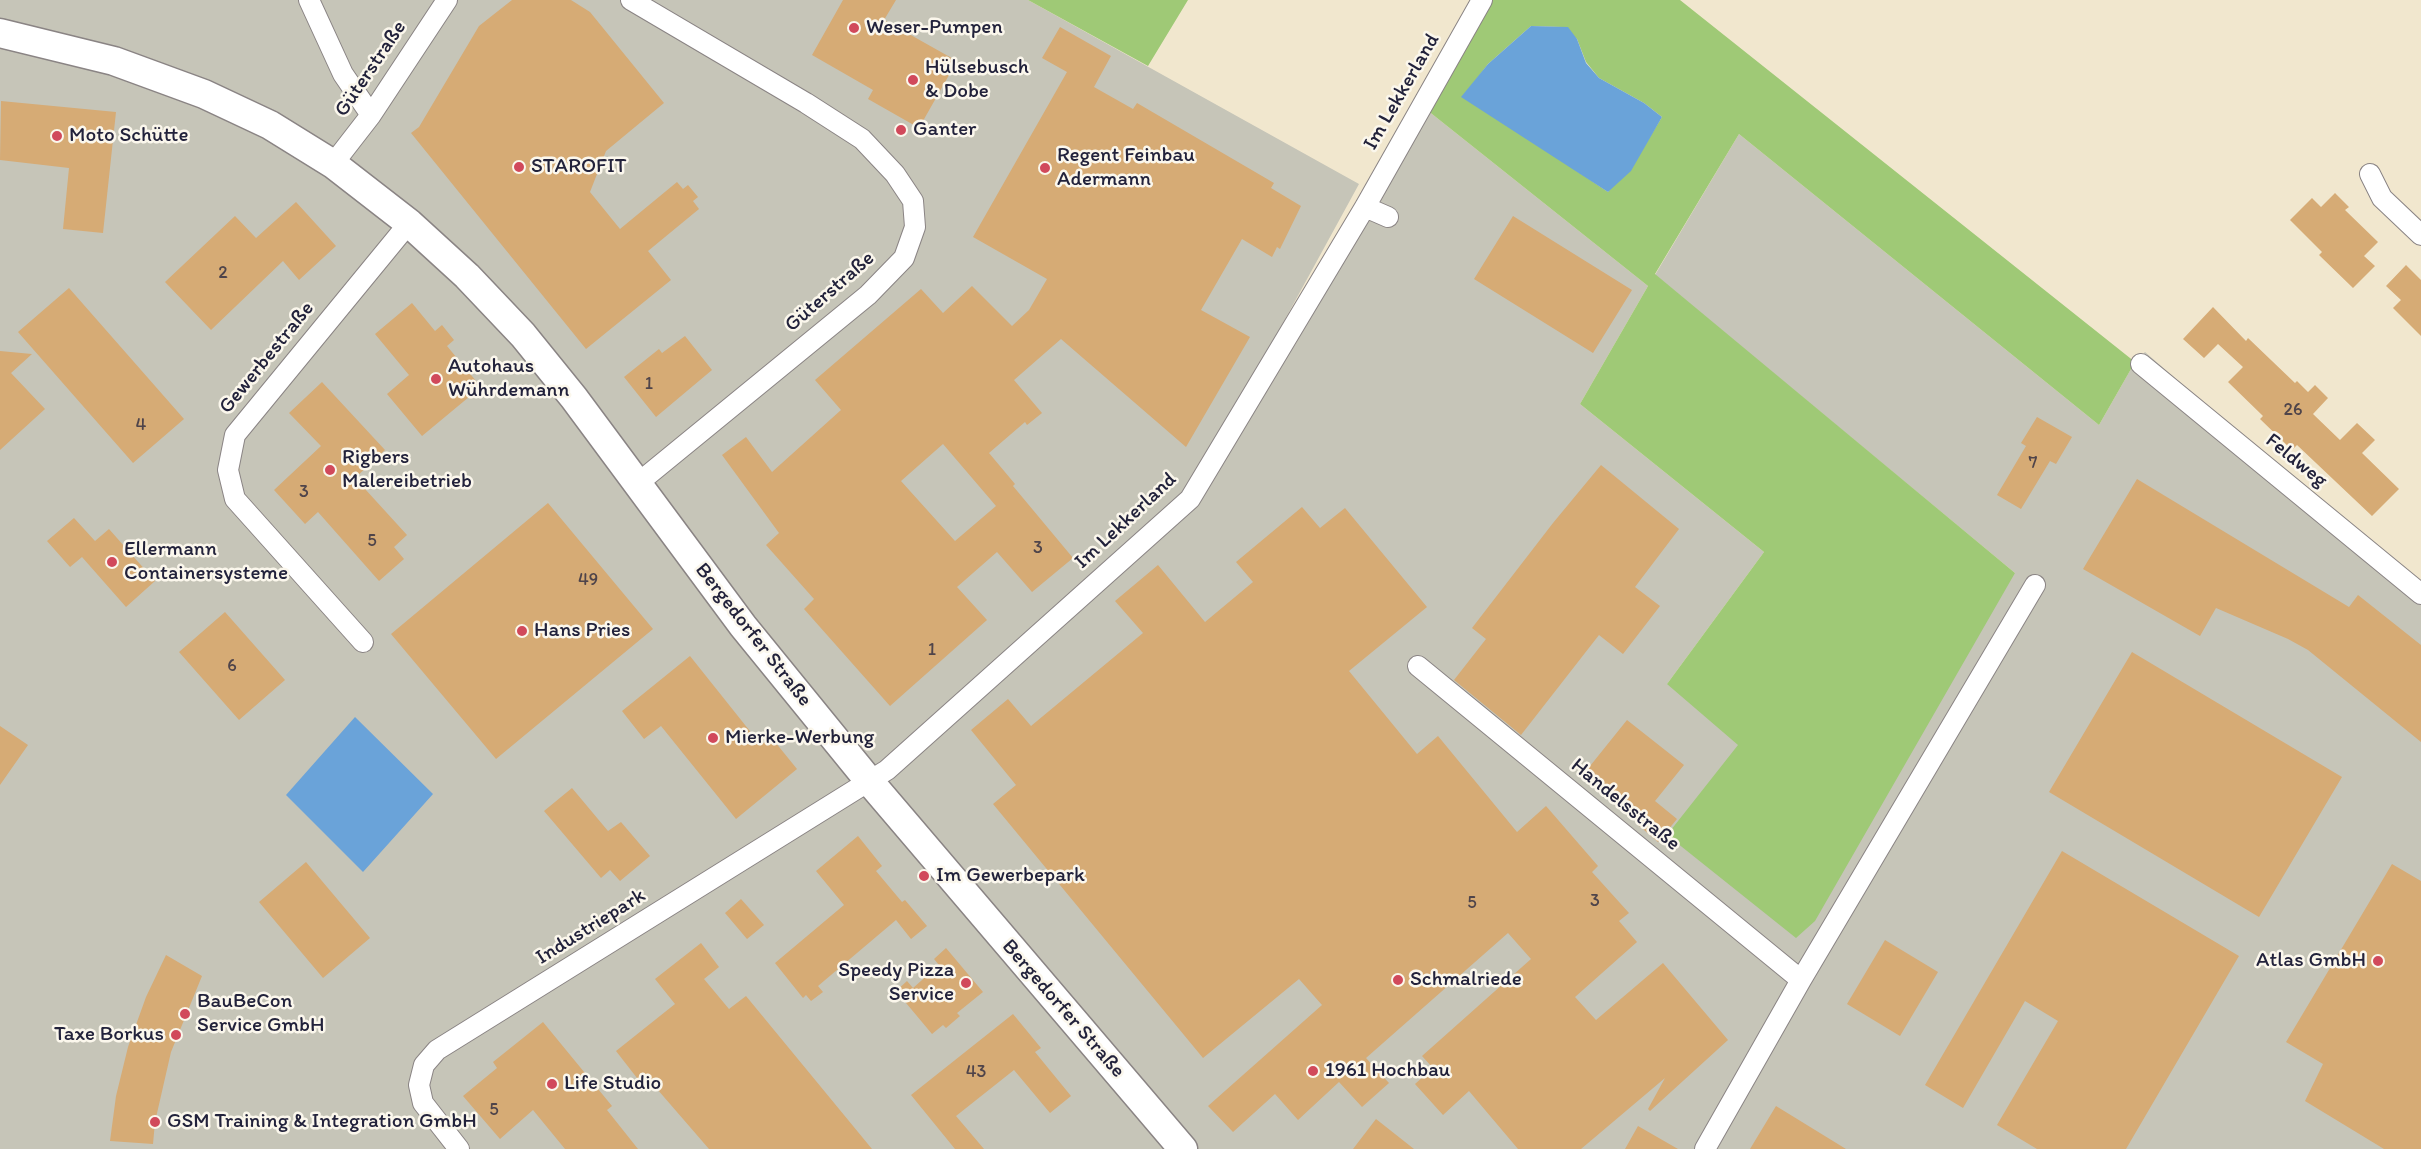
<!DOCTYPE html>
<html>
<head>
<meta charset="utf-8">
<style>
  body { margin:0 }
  canvas { display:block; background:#f1e7ce }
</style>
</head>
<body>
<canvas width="2421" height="1149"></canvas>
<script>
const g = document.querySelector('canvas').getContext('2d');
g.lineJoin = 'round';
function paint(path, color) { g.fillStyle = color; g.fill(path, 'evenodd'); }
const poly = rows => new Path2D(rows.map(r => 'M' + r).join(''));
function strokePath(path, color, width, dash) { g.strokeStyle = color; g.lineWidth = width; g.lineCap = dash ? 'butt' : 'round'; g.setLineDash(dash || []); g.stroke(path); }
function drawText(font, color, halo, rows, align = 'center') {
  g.font = font + ' Itim,sans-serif'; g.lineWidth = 5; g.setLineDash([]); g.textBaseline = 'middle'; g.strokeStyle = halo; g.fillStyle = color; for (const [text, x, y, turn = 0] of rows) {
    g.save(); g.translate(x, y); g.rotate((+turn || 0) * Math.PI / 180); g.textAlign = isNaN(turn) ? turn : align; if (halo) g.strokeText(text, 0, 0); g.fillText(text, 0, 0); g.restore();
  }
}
paint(poly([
  [0,0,1028,0,1359,184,1277,334,1295,345,1427,110,1648,286,1580,404,1764,552,1667,684,2015,573,1655,275,1739,134,2099,425,2135,362,2145,352,2421,592,2421,1149,0,1149]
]), '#c6c5b8');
paint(poly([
  [1028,0,1188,0,1148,66],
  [1491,0,1680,0,2135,362,2099,425,1739,134,1655,274,2015,573,1815,921,1796,938,1667,835,1738,745,1667,684,1764,552,1580,404,1648,286,1427,110],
  [1531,26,1562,27,1577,39,1586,62,1599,78,1644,103,1662,117,1648,140,1608,192,1571,167,1472,85,1488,64]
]), '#9fc976');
paint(poly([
  [1531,26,1568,27,1577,39,1586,63,1599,78,1644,103,1662,117,1631,171,1608,192,1461,97,1488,64],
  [355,717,433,794,363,872,286,795]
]), '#6aa3d9');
paint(poly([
  [512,0,571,0,590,12,664,103,606,151,590,192,620,229,677,182,683,189,688,185,698,197,693,201,699,209,648,251,671,280,586,349,411,133,419,127,479,26],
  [843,0,896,0,884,20,957,61,919,128,868,99,873,90,812,55],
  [1060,27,1111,56,1094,87,1133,109,1137,103,1274,183,1271,188,1301,206,1280,249,1277,247,1272,257,1242,239,1201,310,1250,337,1186,447,1061,339,1014,380,1042,413,1027,425,1025,422,989,453,1015,484,1013,486,1073,558,1032,592,997,552,957,587,987,620,890,706,804,609,814,599,766,545,779,533,722,455,746,437,772,472,841,410,815,380,921,289,943,313,972,286,1012,326,1029,310,1047,279,973,237,1067,72,1042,58],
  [943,444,996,506,955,541,901,481],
  [1,101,116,112,103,233,63,229,69,168,0,160],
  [2335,193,2349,207,2345,210,2378,242,2364,256,2375,266,2353,288,2319,255,2322,252,2290,220,2312,198,2321,207],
  [296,202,336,246,299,280,283,261,211,330,165,282,235,216,256,238],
  [1513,216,1632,290,1593,353,1474,279],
  [2406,265,2421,280,2421,336,2393,308,2401,300,2386,286],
  [69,288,184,419,133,463,18,332],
  [412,303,435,331,442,325,454,340,447,346,481,387,422,436,387,394,409,375,375,334],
  [2213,307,2246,341,2248,338,2295,383,2297,381,2308,392,2315,385,2328,398,2313,414,2340,440,2357,423,2375,440,2362,453,2399,489,2372,516,2297,445,2292,450,2260,419,2263,416,2228,382,2243,367,2218,344,2204,358,2183,339],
  [685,336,712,370,656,417,624,377,659,349,662,353],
  [0,351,32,354,11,373,45,409,0,450],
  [322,382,385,450,355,478,407,535,394,547,404,559,379,581,318,512,305,524,274,490,321,446,289,413],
  [2037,417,2072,437,2056,464,2050,461,2021,509,1997,495,2026,446,2021,443],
  [1601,465,1679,529,1635,587,1660,606,1623,654,1599,635,1521,735,1454,680,1486,639,1472,628,1553,523],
  [2137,479,2349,607,2358,595,2421,645,2421,742,2308,650,2288,639,2216,608,2200,636,2083,569],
  [548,503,653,629,496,759,391,634],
  [1302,507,1320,528,1345,508,1427,607,1349,671,1417,754,1438,736,1517,832,1546,806,1598,866,1592,872,1629,913,1619,921,1637,942,1575,997,1596,1020,1663,963,1728,1040,1650,1111,1648,1109,1665,1078,1581,1149,1518,1149,1469,1091,1443,1115,1415,1084,1433,1068,1422,1056,1531,959,1508,933,1366,1058,1389,1083,1362,1107,1339,1082,1298,1120,1275,1094,1233,1132,1208,1106,1322,1005,1299,979,1203,1058,993,804,1016,785,971,730,1008,699,1031,726,1143,633,1115,601,1158,565,1205,622,1253,582,1236,562],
  [74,518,95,541,109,529,155,581,126,607,82,557,70,567,47,541],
  [225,612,285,680,239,720,179,652],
  [2132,652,2342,777,2259,917,2049,792],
  [690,656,761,745,771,737,797,769,736,819,661,726,644,739,622,711],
  [1627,720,1684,765,1655,801,1677,819,1658,842,1637,824,1639,821,1582,776],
  [0,726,28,745,0,785],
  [572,788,608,831,621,822,650,856,620,881,610,870,601,878,544,811],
  [858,836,882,866,876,871,902,902,905,900,927,926,911,939,896,920,818,986,823,992,811,1001,806,995,803,998,775,963,844,905,816,871],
  [2062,851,2239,956,2126,1149,2037,1149,1997,1125,2058,1021,2025,1001,1963,1108,1925,1085],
  [306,862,370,938,323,978,259,902],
  [2392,864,2421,881,2421,1149,2384,1149,2305,1101,2323,1064,2286,1042],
  [741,899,764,925,747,939,725,913],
  [1885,940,1938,972,1900,1036,1847,1004],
  [701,943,719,967,704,979,729,1009,746,996,872,1149,709,1149,651,1082,644,1087,616,1051,675,1004,655,979],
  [946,948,983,992,957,1013,960,1016,946,1028,943,1025,932,1034,896,991,907,981,913,988,939,965,934,959],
  [166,955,202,976,171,1052,155,1122,153,1144,110,1141,116,1096,128,1047,146,997],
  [1013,1014,1041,1048,1035,1052,1071,1096,1050,1113,1014,1070,956,1116,984,1149,955,1149,911,1095],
  [543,1022,612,1106,607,1110,638,1149,565,1149,533,1110,500,1139,463,1096,497,1068,493,1062],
  [1776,1106,1846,1149,1750,1149],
  [1376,1119,1414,1149,1353,1149],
  [1638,1126,1678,1149,1625,1149]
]), '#d6ab75');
const street = poly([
  [309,0,343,74,371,115],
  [631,0,806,103,862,139,895,174,913,201,915,227,904,258,868,295,637,484],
  [333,164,371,115,447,0],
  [2370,174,2382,198,2421,235],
  [1365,207,1388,217],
  [2141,364,2421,594],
  [363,642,235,499,228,470,235,435,409,223],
  [1418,666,1801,980],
  [459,1149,423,1103,419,1085,424,1065,437,1050,887,770,1190,499,1365,207,1482,0],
  [1705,1149,1801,980,2035,585]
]);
const secondary = poly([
  [0,33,114,61,204,94,270,125,333,164,409,223,467,276,523,335,574,398,743,626,870,782,1183,1149]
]);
strokePath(street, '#8a8484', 22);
strokePath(secondary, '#8a8484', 31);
strokePath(street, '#fff', 20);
strokePath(secondary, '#fff', 28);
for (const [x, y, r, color] of [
  [854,28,6,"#d1495b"],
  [913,80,6,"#d1495b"],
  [901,130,6,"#d1495b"],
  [57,136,6,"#d1495b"],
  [519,167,6,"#d1495b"],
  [1045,168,6,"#d1495b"],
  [436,379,6,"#d1495b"],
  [330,470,6,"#d1495b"],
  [112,562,6,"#d1495b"],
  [522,631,6,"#d1495b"],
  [713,738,6,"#d1495b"],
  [924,876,6,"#d1495b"],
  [2378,961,6,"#d1495b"],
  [1398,980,6,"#d1495b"],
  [966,983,6,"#d1495b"],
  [185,1014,6,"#d1495b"],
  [176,1035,6,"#d1495b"],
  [1313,1071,6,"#d1495b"],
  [552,1084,6,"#d1495b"],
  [155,1122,6,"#d1495b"]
]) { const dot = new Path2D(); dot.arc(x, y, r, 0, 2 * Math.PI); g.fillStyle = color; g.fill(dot); strokePath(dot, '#fbf7ec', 2); }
drawText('18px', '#4f444a', null, [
  ["2",223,273],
  ["1",649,384],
  ["26",2293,410],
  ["4",141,425],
  ["7",2033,463],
  ["3",304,492],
  ["5",372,541],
  ["3",1038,548],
  ["49",588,580],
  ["1",932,650],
  ["6",232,666],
  ["3",1595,901],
  ["5",1472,903],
  ["43",976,1072],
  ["5",494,1110]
]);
drawText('21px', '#22223b', '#fbf7ec', [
  ["Weser-Pumpen",866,28],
  ["Hülsebusch",925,68],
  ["& Dobe",925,92],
  ["Ganter",913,130],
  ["Moto Schütte",69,136],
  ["Regent Feinbau",1057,156],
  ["Adermann",1057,180],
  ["STAROFIT",531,167],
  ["Autohaus",448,367],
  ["Wührdemann",448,391],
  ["Rigbers",342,458],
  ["Malereibetrieb",342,482],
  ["Ellermann",124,550],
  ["Containersysteme",124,574],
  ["Hans Pries",534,631],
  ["Mierke-Werbung",725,738],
  ["Im Gewerbepark",936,876],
  ["Atlas GmbH",2366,961,"right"],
  ["Speedy Pizza",954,971,"right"],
  ["Service",954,995,"right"],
  ["Schmalriede",1410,980],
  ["BauBeCon",197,1002],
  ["Service GmbH",197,1026],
  ["Taxe Borkus",164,1035,"right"],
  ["1961 Hochbau",1325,1071],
  ["Life Studio",564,1084],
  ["GSM Training & Integration GmbH",167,1122]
], 'left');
drawText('21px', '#22223b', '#fbf7ec', [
  ["Güterstraße",371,69,-56],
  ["Im Lekkerland",1402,92,-60],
  ["Güterstraße",830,292,-41],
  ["Gewerbestraße",267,358,-51],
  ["Feldweg",2296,461,39],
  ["Im Lekkerland",1126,521,-43],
  ["Bergedorfer Straße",753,635,52],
  ["Handelsstraße",1625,805,39],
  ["Industriepark",591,927,-32],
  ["Bergedorfer Straße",1063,1009,49]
]);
</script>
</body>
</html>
